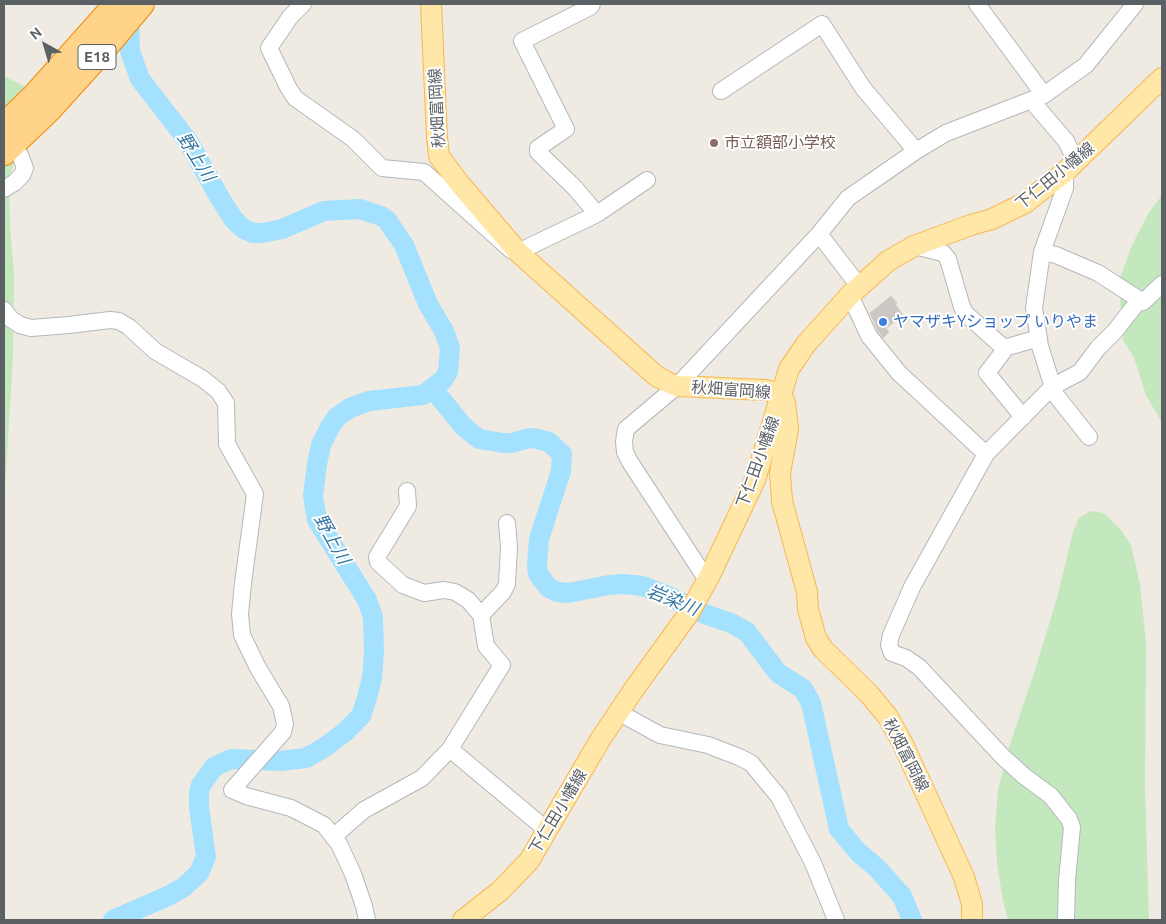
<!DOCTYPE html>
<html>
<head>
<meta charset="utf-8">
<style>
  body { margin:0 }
  #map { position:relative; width:1166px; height:924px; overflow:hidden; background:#efebe3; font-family:Ubuntu,sans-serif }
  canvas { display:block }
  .frame { position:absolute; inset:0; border:5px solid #5b6065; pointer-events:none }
  .north { position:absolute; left:20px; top:20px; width:50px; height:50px; -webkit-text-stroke:4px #fff; paint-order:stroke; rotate:321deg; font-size:14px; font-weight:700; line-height:20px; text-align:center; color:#5b6065 }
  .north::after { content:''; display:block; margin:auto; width:18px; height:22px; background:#5b6065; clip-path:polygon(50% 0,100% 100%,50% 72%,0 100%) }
</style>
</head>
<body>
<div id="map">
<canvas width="1166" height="924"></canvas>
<div class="frame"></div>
<div class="north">N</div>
</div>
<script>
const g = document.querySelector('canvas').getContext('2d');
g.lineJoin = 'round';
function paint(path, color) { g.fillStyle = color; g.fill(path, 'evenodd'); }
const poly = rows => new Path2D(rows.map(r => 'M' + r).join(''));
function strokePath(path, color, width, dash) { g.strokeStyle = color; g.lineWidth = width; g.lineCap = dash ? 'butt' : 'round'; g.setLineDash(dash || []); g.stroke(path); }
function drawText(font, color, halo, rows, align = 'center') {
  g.font = font + ' Ubuntu,"Noto Sans JP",sans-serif'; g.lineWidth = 4; g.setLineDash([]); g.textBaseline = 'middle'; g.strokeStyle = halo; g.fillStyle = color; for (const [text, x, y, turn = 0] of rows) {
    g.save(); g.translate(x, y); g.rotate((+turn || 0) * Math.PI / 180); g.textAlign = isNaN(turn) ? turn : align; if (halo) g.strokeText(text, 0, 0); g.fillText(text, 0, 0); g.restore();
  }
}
paint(poly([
  [4,76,25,87,35,115,17,153,9,178,10,228,14,272,13,356,4,506],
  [1162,195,1162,423,1146,395,1134,358,1123,340,1120,297,1120,278,1132,245,1148,214],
  [1090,511,1104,513,1121,530,1131,545,1140,584,1146,643,1145,788,1149,920,1008,920,1003,901,997,864,995,830,998,790,1009,747,1036,667,1057,598,1073,532,1079,518]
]), '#c3e8be');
strokePath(poly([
  [433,389,463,426,479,439,503,443,512,443,529,438,538,439,549,442,562,454,561,471,539,539,537,565,538,574,549,588,558,592,568,593,609,585,623,584,643,586,668,596,707,615,731,623,747,632,778,673,803,689,811,703,839,829,858,852,877,868,902,896,912,920],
  [113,920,168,896,184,887,199,873,206,857,199,807,199,793,201,785,214,767,231,759,280,761,306,758,325,747,345,732,361,716,367,698,372,678,374,652,373,617,367,600,317,520,313,496,317,464,321,445,330,427,337,417,350,408,369,401,423,395,443,380,448,372,450,348,444,331,428,304,404,245,387,220,381,216,360,209,324,211,282,229,262,233,253,233,244,229,234,220,221,200,188,141,140,79,130,51,129,12]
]), '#a3e1ff', 20);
const building = poly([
  [891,296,897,303,895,304,903,315,886,328,889,332,883,338,878,331,870,313,891,296]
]);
paint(building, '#ccc7c2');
strokePath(building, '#d4ccc1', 1);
const minor = poly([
  [303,4,290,17,269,48,288,87,295,98,353,139,382,168,424,172,511,250,518,252,597,214,647,180],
  [592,4,590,7,522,41,566,129,538,148,538,152,575,188,597,214],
  [977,4,1044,95],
  [721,91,822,24,863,88,916,151],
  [1031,100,1066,141,1076,162],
  [1065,172,1065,188,1042,252,1034,308,1040,346,1055,394,1089,437],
  [4,189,14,183,22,175,25,168,20,155],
  [819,234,859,286],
  [914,246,943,253,948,259,962,307,966,314,1004,348,1003,352,987,373,1023,417],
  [1042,252,1056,255,1098,273,1143,302,1162,284],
  [850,295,869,336,899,373,986,454],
  [4,310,11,319,20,325,31,328,69,325,110,320,119,321,129,327,155,351,203,379,218,391,226,403,227,444,255,494,243,583,240,614,242,635,258,668,281,706,285,724,283,732,232,790,246,796,291,808,324,825,339,844,353,874,364,906,367,920],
  [1004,348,1039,338],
  [407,491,408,506,377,557,378,562,403,585,424,593,444,590,455,592,468,600,481,615],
  [507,523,509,547,507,584,503,592,481,615,486,646,502,665,450,749,548,831],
  [709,577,703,574,630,462,625,452,624,442,626,429,677,386,819,234,848,198,916,151,946,133,1044,95,1086,65,1135,4],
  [618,712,660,735,708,745,739,757,751,763,779,797,813,863,836,920],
  [333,837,364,810,422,778,450,749],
  [1066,920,1067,880,1072,827,1069,819,1051,796,1024,776,1003,757,919,667,906,658,892,653,889,645,891,635,912,587,986,454,1052,387,1080,372,1098,348,1115,331,1140,299]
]);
const major = poly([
  [431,4,437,138,439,156,459,183,518,252,655,375,667,382,677,386,765,390,782,394],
  [783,398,785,403,788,429,780,473,782,501,807,592,808,609,816,638,823,649,869,694,888,717,902,742,964,877,972,904,972,920],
  [463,920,500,891,529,861,600,740,632,692,689,613,709,577,755,480,789,369,806,344,850,295,888,261,914,246,971,225,992,219,1025,203,1065,172,1162,78]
]);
const highway = poly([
  [4,125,35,95,116,4],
  [4,153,50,109,98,56,142,4]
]);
strokePath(minor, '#b4b7bb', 18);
strokePath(major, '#f8b752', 22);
strokePath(highway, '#f28a00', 26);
strokePath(minor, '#fff', 16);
strokePath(major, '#ffe7a8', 20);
strokePath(highway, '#ffd48a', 24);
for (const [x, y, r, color] of [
  [714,143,5,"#8d6e63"],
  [883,322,5,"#3f7fe0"]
]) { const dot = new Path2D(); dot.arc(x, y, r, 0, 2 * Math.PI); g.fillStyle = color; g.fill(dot); strokePath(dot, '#fff', 2); }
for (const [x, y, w] of [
  [97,57,38]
]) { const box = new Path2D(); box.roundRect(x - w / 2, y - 12.5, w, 25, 4); g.fillStyle = '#fff'; g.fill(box); strokePath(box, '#5b6065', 1); }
drawText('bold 15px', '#5b6065', null, [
  ["E18",97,57]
]);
drawText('16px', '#5b6065', '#fff', [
  ["秋畑富岡線",437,108,-93],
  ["下仁田小幡線",1055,176,-39],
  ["秋畑富岡線",731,390,4],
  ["下仁田小幡線",758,462,-70],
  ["秋畑富岡線",906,755,63],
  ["下仁田小幡線",558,812,-59]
]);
drawText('16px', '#785e54', '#fff', [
  ["市立額部小学校",724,143]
], 'left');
drawText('16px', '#366cbe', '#fff', [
  ["ヤマザキYショップ いりやま",893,322]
], 'left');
drawText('italic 18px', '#3678a4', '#fff', [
  ["野上川",196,157,58],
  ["野上川",332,539,61],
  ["岩染川",673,600,22]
]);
</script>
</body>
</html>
